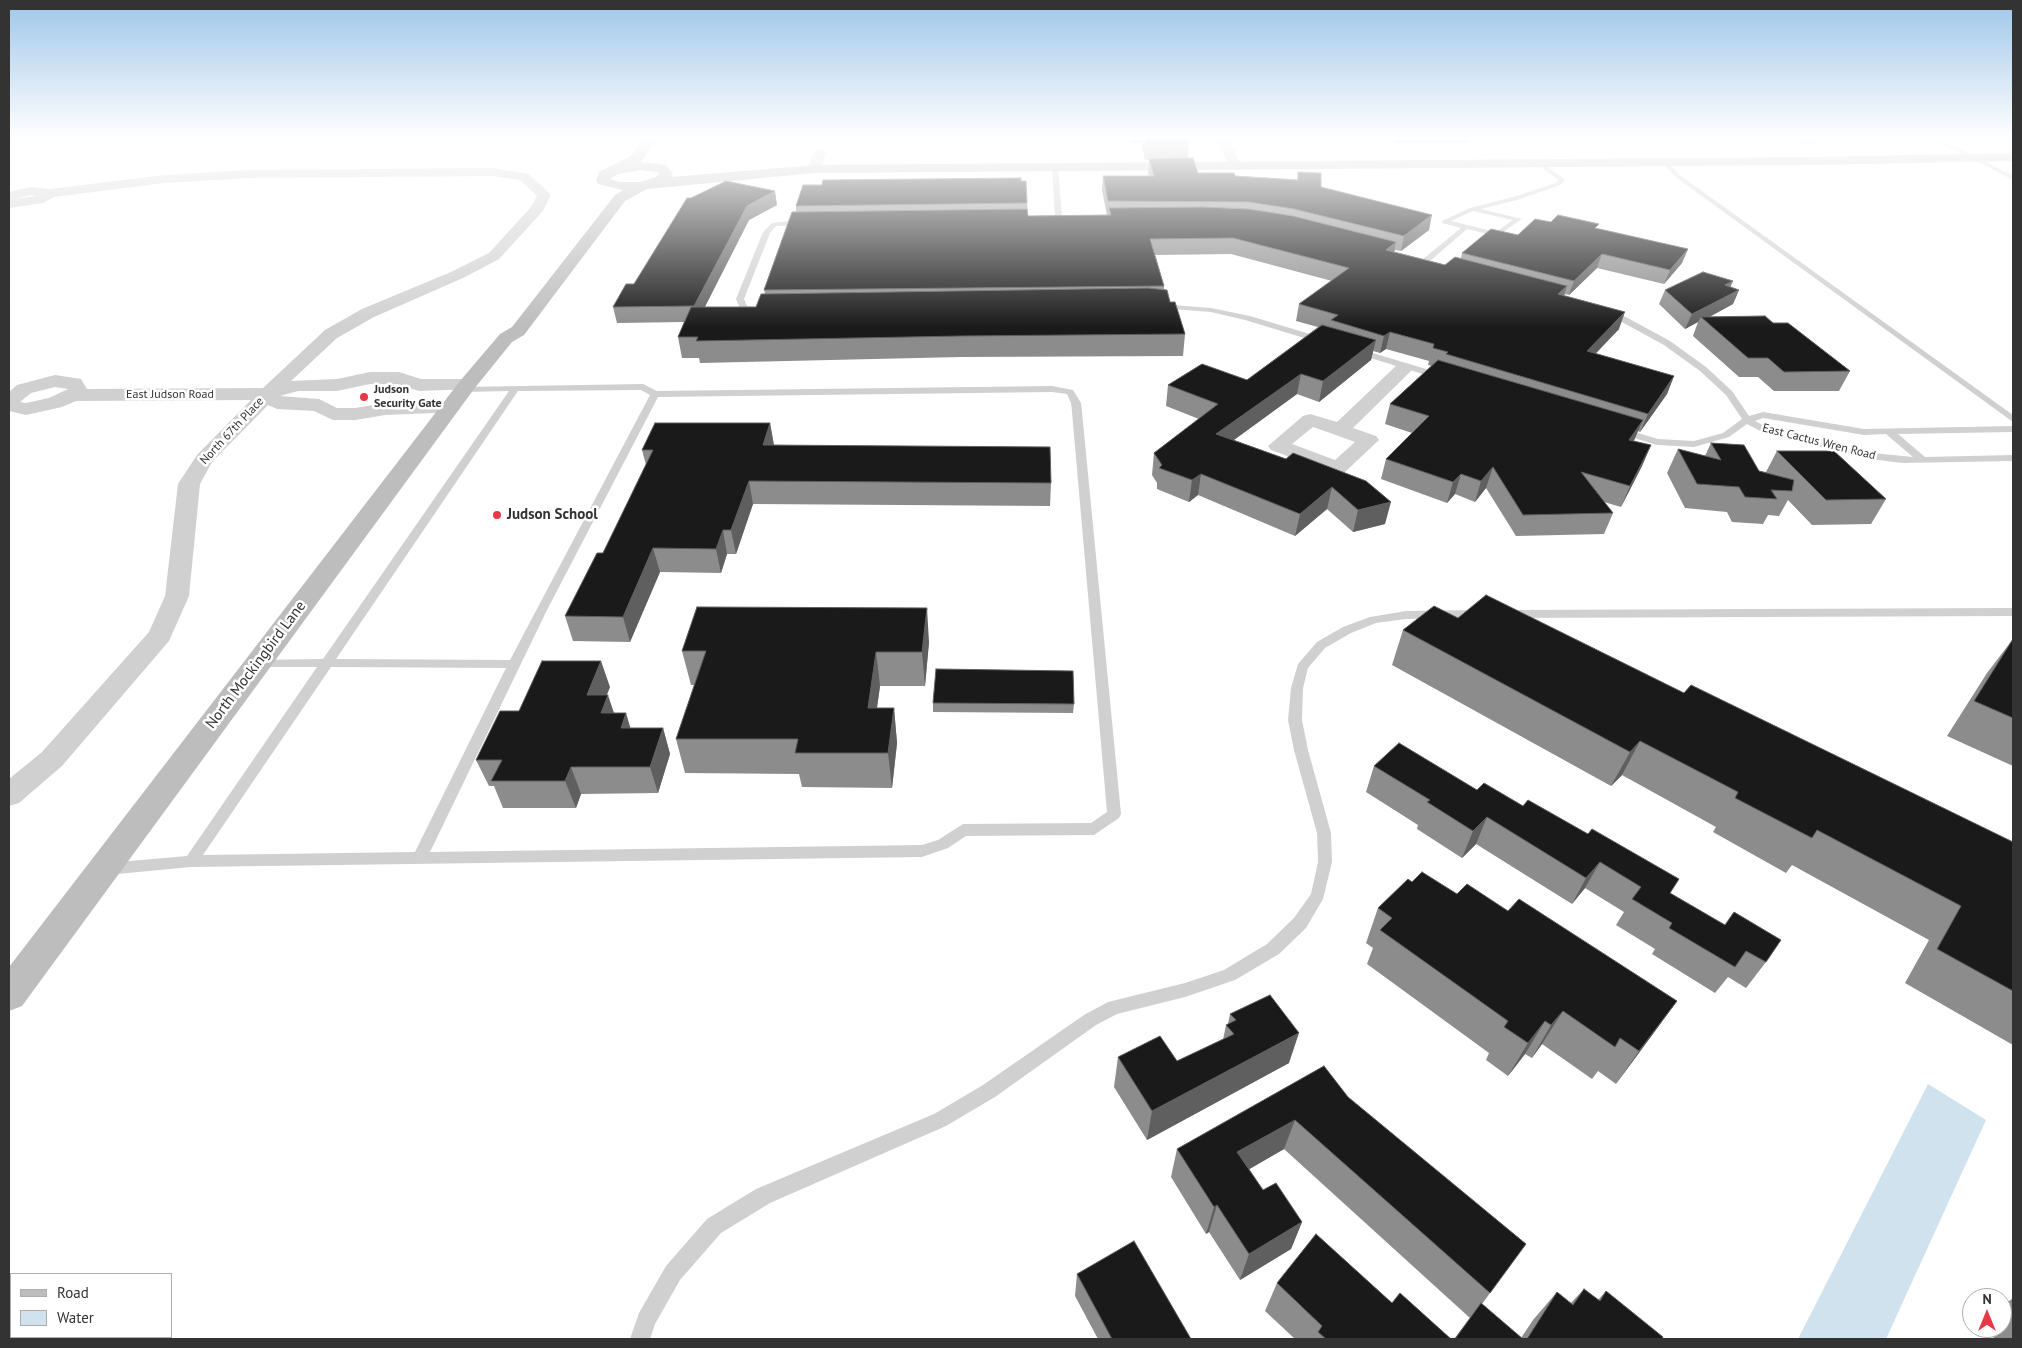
<!DOCTYPE html>
<html>
<head>
<meta charset="utf-8">
<style>
  body { margin:0 }
  #map { position:relative; width:2022px; height:1348px; overflow:hidden; background:#fff; font-family:"PT Sans",sans-serif }
  canvas { display:block }
  .frame { position:absolute; inset:0; border:10px solid #333; pointer-events:none }
  .legend { position:absolute; left:10px; top:1273px; width:162px; height:65px; box-sizing:border-box; background:#fff; border:1px solid #adadad; margin:0; padding:6px 9px; list-style:none; font-size:15px; color:#333 }
  .legend li { display:flex; align-items:center; gap:10px; height:25px }
  .legend b { width:25px; border:1px solid #adadad }
  .north { position:absolute; left:1962px; top:1288px; width:50px; height:50px; box-sizing:border-box; background:#fff; border:1px solid #adadad; border-radius:50%; rotate:0deg; font-size:14px; font-weight:700; line-height:20px; text-align:center; color:#333 }
  .north::after { content:''; display:block; margin:auto; width:18px; height:22px; background:#e63946; clip-path:polygon(50% 0,100% 100%,50% 72%,0 100%) }
</style>
</head>
<body>
<div id="map">
<canvas width="2022" height="1348"></canvas>
<div class="frame"></div>
<ul class="legend">
<li><b style="height:6px;background:#bdbdbd"></b>Road</li>
<li><b style="height:14px;background:#cfe2ee"></b>Water</li>
</ul>
<div class="north">N</div>
</div>
<script>
const g = document.querySelector('canvas').getContext('2d');
g.lineJoin = 'round';
function paint(path, color) { g.fillStyle = color; g.fill(path, 'evenodd'); }
const poly = rows => new Path2D(rows.map(r => 'M' + r).join(''));
function strokePath(path, color, width, dash) { g.strokeStyle = color; g.lineWidth = width; g.lineCap = dash ? 'butt' : 'round'; g.setLineDash(dash || []); g.stroke(path); }
function drawText(font, color, halo, rows, align = 'center') {
  g.font = font + ' "PT Sans",sans-serif'; g.lineWidth = 5; g.setLineDash([]); g.textBaseline = 'middle'; g.strokeStyle = halo; g.fillStyle = color; for (const [text, x, y, turn = 0] of rows) {
    g.save(); g.translate(x, y); g.rotate((+turn || 0) * Math.PI / 180); g.textAlign = isNaN(turn) ? turn : align; if (halo) g.strokeText(text, 0, 0); g.fillText(text, 0, 0); g.restore();
  }
}
paint(poly([
  [1928,1084,1986,1120,1886,1339,1798,1339]
]), '#cfe2ee');
paint(poly([
  [1754,139,1808,140,1875,139,1808,144,1754,139],
  [1926,139,1934,139,1964,150,2013,176,2013,180,1960,152,1926,139],
  [1540,161,1564,179,1564,181,1560,185,1517,200,1481,209,1522,219,1497,236,1467,229,1430,261,1582,300,1626,317,1670,341,1706,367,1732,391,1749,416,1763,412,1864,429,2013,426,2013,432,1898,434,1925,457,2013,455,2013,461,1902,463,1863,458,1762,432,1747,424,1729,437,1694,447,1657,445,1245,320,1211,312,1146,307,771,313,741,310,736,299,763,232,772,223,798,220,1055,217,1052,167,1055,165,1058,167,1062,217,1200,216,1247,218,1291,225,1423,259,1461,228,1442,223,1442,221,1470,208,1513,197,1556,183,1558,180,1538,164,1540,161],
  [1473,211,1513,220,1496,232,1451,221,1473,211],
  [1200,220,1247,222,1291,229,1576,304,1620,321,1664,345,1700,371,1726,395,1742,419,1723,433,1694,441,1658,439,1250,316,1211,308,1146,303,771,309,747,306,744,299,770,233,776,226,1200,220],
  [1763,418,1864,435,1886,434,1913,457,1863,452,1768,428,1755,421,1763,418],
  [1662,161,1666,161,1681,176,2013,415,2013,422,1677,178,1662,163,1662,161],
  [643,384,657,391,1052,386,1073,390,1081,403,1082,412,1121,814,1119,818,1094,835,966,836,948,848,922,857,191,867,107,875,102,873,100,869,102,865,107,863,187,856,317,667,257,667,253,666,251,663,253,660,323,659,509,391,464,392,460,389,461,387,643,384],
  [641,390,650,395,510,660,336,659,518,391,641,390],
  [1052,392,1067,394,1071,403,1072,412,1107,812,1091,823,963,824,938,840,922,845,430,852,546,612,658,397,1052,392],
  [331,667,506,668,415,852,203,855,331,667],
  [2013,608,2013,616,1508,618,1502,614,1508,610,2013,608],
  [1481,610,1485,611,1487,614,1485,617,1406,619,1376,623,1351,633,1325,648,1308,668,1303,688,1302,720,1308,750,1331,833,1332,862,1323,899,1306,928,1279,954,1235,980,1185,997,1117,1014,1096,1025,995,1097,946,1126,770,1203,721,1233,680,1280,655,1324,650,1339,630,1339,639,1313,666,1266,707,1219,756,1189,934,1114,983,1085,1084,1015,1108,1002,1185,983,1224,970,1267,944,1294,918,1311,894,1318,862,1317,833,1294,750,1288,720,1291,688,1298,664,1317,642,1343,627,1370,617,1406,611,1481,610]
]), '#d0d0d0');
paint(poly([
  [1216,139,1228,139,1242,165,1240,168,1230,168,1216,139],
  [820,148,826,152,821,169,819,172,809,172,807,169,814,152,820,148],
  [492,168,529,174,551,195,542,212,499,259,463,278,374,317,337,338,291,381,337,379,370,372,399,372,421,379,467,379,474,381,476,385,474,389,419,391,397,384,370,384,337,391,298,391,280,396,319,399,337,408,355,408,385,403,450,402,457,404,460,408,457,412,385,415,355,420,333,420,314,411,277,409,268,405,212,462,200,484,189,596,169,641,62,766,19,803,9,806,9,779,42,752,149,632,165,596,178,484,197,455,251,400,76,401,62,407,26,415,9,411,9,392,17,385,55,375,81,379,87,389,263,388,325,330,362,309,451,272,489,253,531,207,537,196,520,180,492,176,250,178,164,183,54,197,43,203,9,208,9,192,31,187,50,189,164,175,250,170,492,168],
  [31,195,36,196,13,199,31,195],
  [55,387,68,389,49,398,26,403,20,402,31,393,55,387],
  [1404,363,1410,364,1413,368,1410,372,1353,428,1376,436,1379,440,1345,472,1338,474,1331,472,1271,450,1268,446,1303,416,1310,414,1337,422,1398,364,1404,363],
  [1313,427,1333,434,1355,442,1335,460,1292,444,1313,427]
]), '#d0d0d0');
paint(poly([
  [644,139,657,139,641,162,666,165,673,174,671,177,814,165,1810,157,2013,153,2013,161,1810,165,814,173,647,189,625,201,524,335,512,342,474,389,22,1006,9,1011,9,967,460,381,500,334,512,327,615,195,623,190,598,184,596,181,599,172,631,156,644,139],
  [640,170,657,172,659,174,656,177,641,182,619,182,610,179,618,174,640,170]
]), '#bdbdbd');
paint(poly([
  [1130,139,1187,139,1189,144,1188,158,1198,173,1297,180,1298,172,1321,187,1429,230,1401,251,1395,250,1394,252,1445,265,1461,258,1462,253,1518,235,1551,222,1597,229,1688,249,1682,263,1664,284,1597,268,1569,295,1565,294,1564,296,1619,329,1595,354,1674,376,1667,394,1640,432,1638,431,1634,441,1651,445,1642,466,1621,507,1604,502,1613,513,1604,534,1516,536,1486,488,1475,502,1455,494,1447,503,1381,479,1386,459,1412,433,1385,424,1390,404,1432,366,1428,365,1429,361,1386,349,1380,353,1373,351,1371,360,1319,402,1297,394,1234,440,1286,459,1293,453,1385,524,1353,532,1327,509,1295,536,1198,495,1189,502,1157,489,1157,483,1152,475,1154,453,1199,419,1166,406,1168,385,1247,380,1318,327,1296,321,1299,304,1332,281,1231,254,1155,255,1164,286,1164,290,1185,334,1183,356,961,357,700,363,699,358,682,358,678,337,684,322,617,323,613,307,634,284,691,198,777,205,749,220,705,307,756,307,765,293,764,290,796,212,796,206,1021,181,1027,203,1028,216,1109,215,1107,215,1102,190,1103,176,1149,176,1148,172,1149,160,1145,160,1141,143,1131,143],
  [1395,139,1470,139,1469,143,1394,143],
  [1733,281,1730,287,1739,290,1733,304,1708,317,1773,323,1850,371,1839,391,1774,391,1758,377,1739,377,1693,336,1698,322,1685,329,1659,304,1665,290],
  [770,423,774,445,1051,483,1050,506,753,504,736,554,727,554,721,573,660,572,630,642,573,641,565,616,603,553,646,465,642,450],
  [1711,443,1759,471,1766,472,1777,451,1886,499,1871,524,1812,525,1788,500,1779,516,1768,515,1763,524,1732,522,1727,512,1685,508,1667,473,1678,449,1705,456],
  [1458,618,1684,693,2013,842,2013,1045,1905,983,1929,940,1792,865,1786,873,1713,832,1716,827,1622,775,1611,786,1392,665,1403,630],
  [2013,639,2013,766,1947,736,1987,673],
  [929,642,925,686,880,686,877,708,894,708,897,743,892,788,802,787,799,774,685,773,676,739,694,685,691,685,682,651],
  [610,687,606,695,614,713,630,728,663,728,670,754,658,793,581,794,576,808,503,808,494,786,489,786,476,760,519,711],
  [933,703,1074,704,1073,713,933,712],
  [1374,766,1477,790,1523,806,1588,834,1679,879,1670,893,1766,962,1746,988,1728,977,1715,993,1652,954,1655,949,1616,925,1624,912,1585,888,1572,904,1476,844,1462,858,1417,829,1418,825,1366,792],
  [1412,882,1457,894,1508,911,1677,1001,1616,1084,1598,1071,1592,1079,1542,1044,1532,1058,1525,1054,1508,1076,1486,1060,1489,1053,1367,964,1373,948,1366,943,1378,908],
  [1230,1014,1289,1063,1147,1140,1114,1087,1118,1057,1177,1061,1223,1040,1226,1025,1228,1024],
  [1324,1066,1490,1293,1482,1304,1521,1338,1533,1320,1557,1292,1571,1303,1584,1289,1598,1300,1606,1291,1662,1339,1454,1339,1470,1318,1284,1149,1249,1169,1263,1190,1302,1222,1291,1249,1240,1280,1209,1232,1206,1234,1171,1177,1177,1149],
  [1077,1274,1191,1339,1098,1339,1075,1296],
  [1277,1283,1392,1303,1451,1339,1295,1339,1265,1311],
  [2013,1298,2013,1339,1993,1339,1997,1328,2002,1328,2002,1316,2008,1302]
]), '#8c8c8c');
paint(poly([
  [775,191,777,205,749,220,697,322,694,306,747,206],
  [1432,215,1429,230,1401,251,1404,236],
  [1396,242,1393,258,1386,250],
  [1688,249,1682,263,1664,284,1670,270],
  [1602,254,1597,268,1569,295,1574,281],
  [1733,281,1726,296,1725,285],
  [1567,286,1562,302,1558,294],
  [1739,290,1733,304,1704,320,1701,317,1698,322,1685,329,1692,314],
  [1625,312,1619,329,1581,369,1587,351],
  [1390,332,1386,349,1380,353,1384,336],
  [1376,340,1371,360,1319,402,1323,381],
  [1301,374,1297,394,1213,455,1216,434],
  [1674,376,1667,394,1640,432,1648,414],
  [1643,420,1634,440,1620,460,1629,440],
  [770,423,774,446,763,445],
  [1651,445,1642,466,1621,507,1630,486],
  [1493,467,1486,488,1475,502,1481,481],
  [1201,474,1198,495,1189,502,1192,480],
  [1461,474,1455,494,1447,503,1453,482],
  [749,481,753,504,736,554,731,530],
  [1332,487,1327,509,1295,536,1300,514],
  [1391,502,1385,524,1353,532,1358,510],
  [723,530,727,554,721,573,716,549],
  [653,548,660,572,630,642,623,617],
  [927,608,929,642,925,686,922,652],
  [876,652,880,686,872,743,868,708],
  [601,661,610,687,596,722,587,695],
  [608,695,617,722,601,713],
  [894,708,897,743,892,788,888,753],
  [626,713,634,740,621,728],
  [663,728,670,754,658,793,650,767],
  [1640,741,1622,775,1611,786,1630,752],
  [571,767,581,794,576,808,565,781],
  [1487,817,1476,844,1462,858,1473,831],
  [1600,862,1585,888,1572,904,1586,878],
  [1677,1001,1653,1034,1616,1084,1639,1051],
  [1563,1011,1542,1044,1532,1058,1551,1025],
  [1545,1021,1525,1054,1508,1076,1528,1043],
  [1299,1033,1289,1063,1147,1140,1152,1111],
  [1295,1120,1284,1149,1229,1181,1237,1152],
  [1217,1205,1209,1232,1206,1234,1214,1207],
  [1302,1222,1291,1249,1240,1280,1249,1254]
]), '#5f5f5f');
const building = poly([
  [1145,139,1187,139,1189,144,1146,144,1145,139],
  [1193,158,1198,173,1234,173,1235,176,1298,180,1298,172,1321,173,1321,187,1432,215,1404,236,1294,209,1249,202,1108,201,1103,176,1154,176,1149,159,1193,158],
  [1021,178,1021,181,1026,181,1027,203,796,206,803,185,822,185,823,180,1021,178],
  [726,181,775,191,747,206,694,306,613,307,626,284,634,284,687,198,691,198,726,181],
  [1202,207,1249,209,1293,216,1396,242,1386,250,1445,265,1455,257,1567,286,1558,294,1625,312,1587,351,1674,376,1648,414,1446,354,1448,352,1433,348,1434,344,1390,332,1384,336,1331,320,1338,315,1299,304,1349,268,1233,238,1150,239,1164,286,764,290,792,212,1027,209,1028,216,1111,215,1109,208,1202,207],
  [1558,215,1599,224,1595,228,1688,249,1670,270,1602,254,1574,281,1462,253,1491,229,1518,235,1535,219,1551,222,1558,215],
  [1703,272,1733,281,1725,285,1739,290,1692,314,1665,290,1703,272],
  [1148,288,1167,290,1170,302,1175,302,1185,334,960,336,696,341,698,337,678,337,691,307,756,307,761,294,1148,288],
  [1765,316,1773,323,1788,323,1850,371,1784,372,1768,358,1748,358,1701,317,1765,316],
  [1322,325,1376,340,1323,381,1301,374,1216,434,1286,459,1293,453,1366,481,1391,502,1358,510,1332,487,1300,514,1201,474,1192,480,1159,468,1162,465,1154,453,1218,404,1168,385,1202,364,1247,380,1322,325],
  [1438,360,1643,420,1629,440,1651,445,1630,486,1581,472,1613,513,1523,515,1493,467,1481,481,1461,474,1453,482,1386,459,1429,416,1390,404,1438,360],
  [655,423,770,423,763,445,1050,447,1051,483,749,481,731,530,723,530,716,549,653,548,623,617,565,616,597,553,603,553,653,450,642,450,655,423],
  [1711,443,1744,445,1759,471,1794,480,1792,491,1771,490,1777,499,1745,497,1739,487,1697,484,1678,449,1721,460,1711,443],
  [1777,451,1834,451,1886,499,1826,500,1777,451],
  [1486,595,1684,693,1691,685,2013,842,2013,991,1937,949,1961,906,1817,830,1812,838,1735,798,1738,792,1640,741,1630,752,1403,630,1434,606,1458,618,1486,595],
  [697,607,927,608,922,652,876,652,868,708,894,708,888,753,795,753,798,739,676,739,706,651,682,651,697,607],
  [2013,639,2013,718,1974,701,2013,639],
  [542,661,601,661,587,695,608,695,601,713,626,713,621,728,663,728,650,767,571,767,565,781,491,781,502,760,476,760,500,711,519,711,542,661],
  [936,669,1073,671,1074,704,933,703,936,669],
  [1399,743,1477,790,1484,783,1523,806,1528,800,1588,834,1592,829,1679,879,1670,893,1725,925,1734,912,1781,940,1766,962,1746,951,1735,967,1669,928,1672,923,1632,899,1641,887,1600,862,1586,878,1487,817,1473,831,1427,802,1430,800,1374,766,1399,743],
  [1422,872,1457,894,1467,884,1508,911,1519,899,1677,1001,1639,1051,1620,1038,1615,1047,1563,1011,1551,1025,1545,1021,1528,1043,1504,1027,1508,1021,1380,930,1392,918,1378,908,1408,879,1412,882,1422,872],
  [1270,995,1299,1033,1152,1111,1118,1057,1160,1036,1177,1061,1234,1034,1226,1025,1236,1020,1230,1014,1270,995],
  [1324,1066,1348,1097,1526,1244,1490,1293,1295,1120,1237,1152,1263,1190,1276,1183,1302,1222,1249,1254,1217,1205,1214,1207,1177,1149,1324,1066],
  [1316,1234,1392,1303,1400,1293,1451,1339,1326,1339,1318,1332,1322,1326,1277,1283,1316,1234],
  [1134,1241,1191,1339,1112,1339,1077,1274,1134,1241],
  [1584,1289,1600,1301,1606,1291,1663,1337,1662,1339,1527,1339,1557,1292,1573,1305,1584,1289],
  [1481,1303,1523,1339,1455,1339,1481,1303]
]);
paint(building, '#1a1a1a');
strokePath(building, '#5f5f5f', 1);
const sky = g.createLinearGradient(0, 0, 0, 328);
sky.addColorStop(0, '#9ec6ea');
sky.addColorStop(0.42, '#fff');
sky.addColorStop(1, '#ffffff00');
g.fillStyle = sky;
g.fillRect(0, 0, 2022, 328);
for (const [x, y, r, color] of [
  [364,397,5,"#e63946"],
  [497,515,5,"#e63946"]
]) { const dot = new Path2D(); dot.arc(x, y, r, 0, 2 * Math.PI); g.fillStyle = color; g.fill(dot); strokePath(dot, '#fff', 2); }
drawText('bold 12px', '#333', '#fff', [
  ["Judson",374,390],
  ["Security Gate",374,404]
], 'left');
drawText('12px', '#333', '#fff', [
  ["East Judson Road",170,395],
  ["North 67th Place",232,431,-47],
  ["East Cactus Wren Road",1819,442,14]
]);
drawText('bold 15px', '#333', '#fff', [
  ["Judson School",507,515]
], 'left');
drawText('15px', '#333', '#fff', [
  ["North Mockingbird Lane",256,665,-53]
]);
</script>
</body>
</html>
